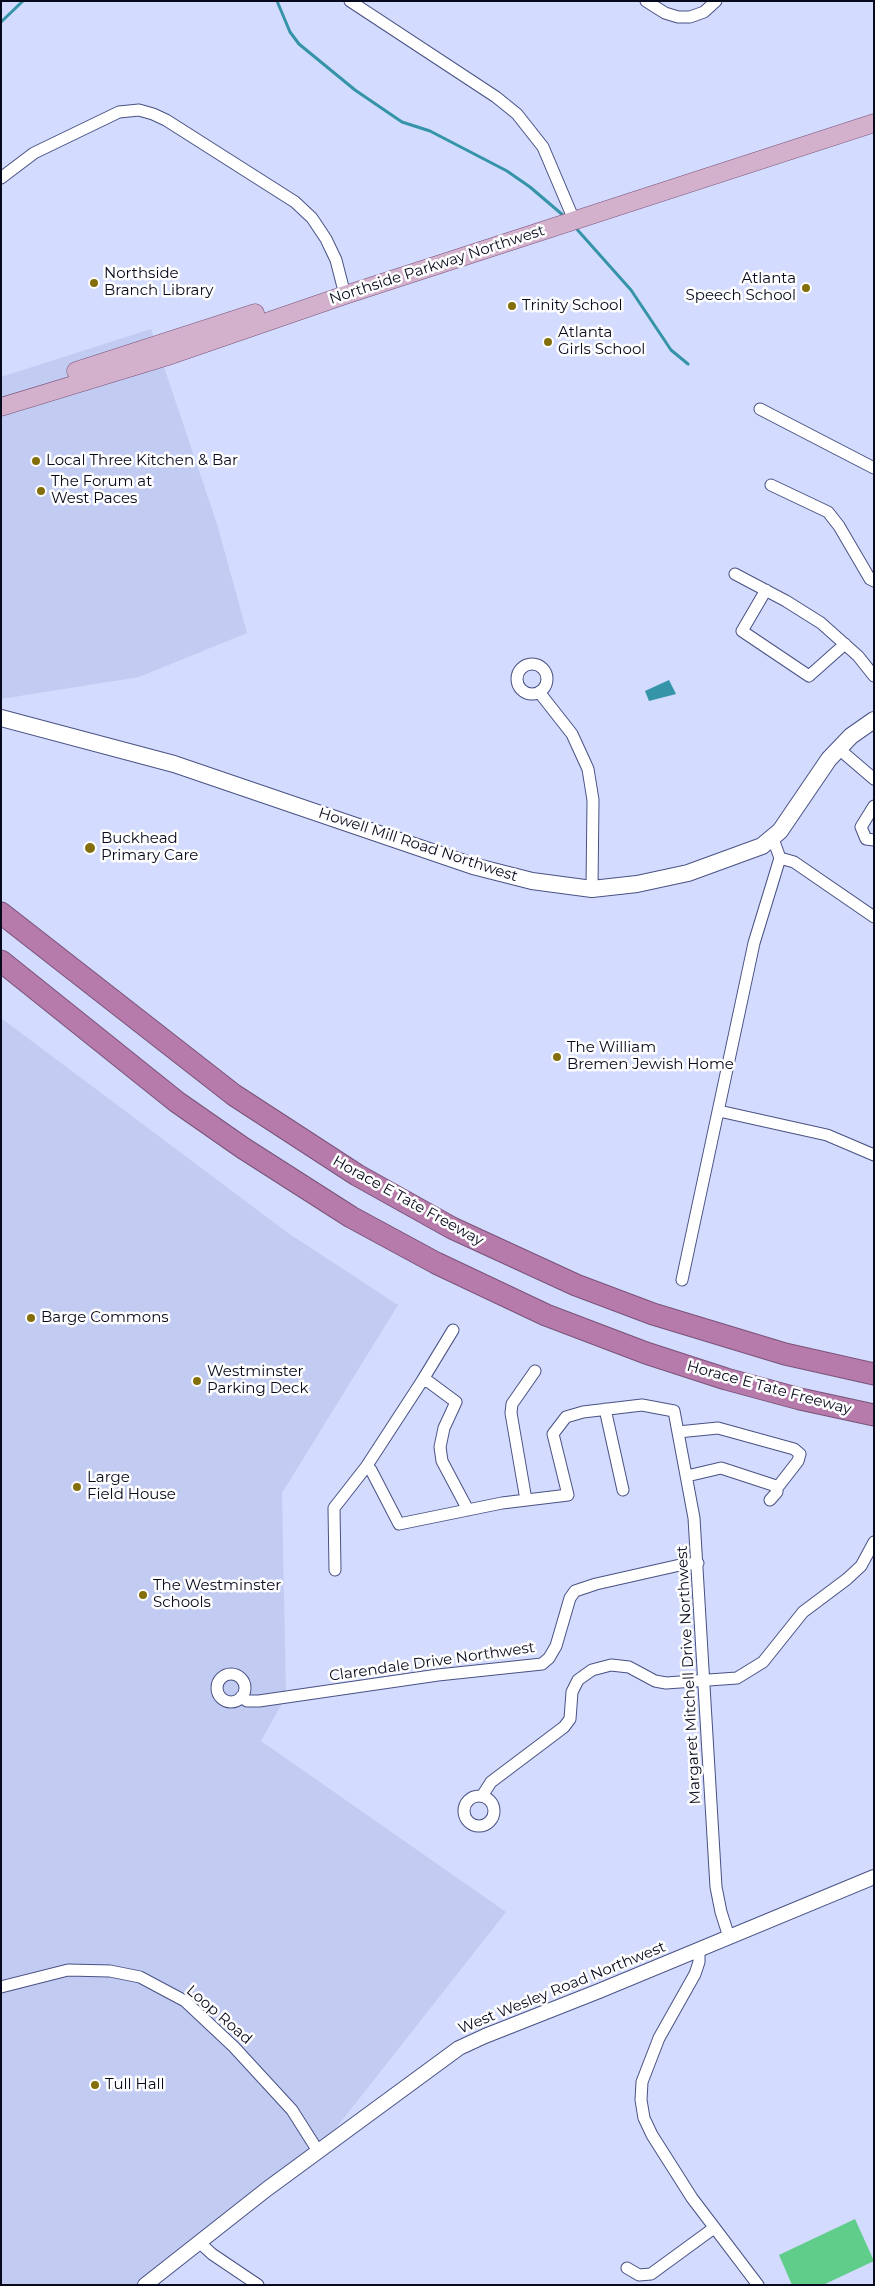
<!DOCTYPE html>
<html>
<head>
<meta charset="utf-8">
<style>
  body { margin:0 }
  #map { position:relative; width:875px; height:2286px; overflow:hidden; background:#d3dbfe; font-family:Montserrat,sans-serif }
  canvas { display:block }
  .frame { position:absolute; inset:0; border:2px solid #07091d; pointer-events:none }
</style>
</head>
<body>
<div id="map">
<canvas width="875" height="2286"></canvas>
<div class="frame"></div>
</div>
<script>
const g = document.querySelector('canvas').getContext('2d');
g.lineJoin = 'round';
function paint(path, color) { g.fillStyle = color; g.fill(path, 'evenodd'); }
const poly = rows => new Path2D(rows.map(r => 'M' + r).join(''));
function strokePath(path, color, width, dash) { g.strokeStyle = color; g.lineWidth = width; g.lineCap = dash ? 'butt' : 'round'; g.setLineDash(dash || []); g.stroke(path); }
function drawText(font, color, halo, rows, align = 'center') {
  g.font = font + ' Montserrat,sans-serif'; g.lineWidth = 5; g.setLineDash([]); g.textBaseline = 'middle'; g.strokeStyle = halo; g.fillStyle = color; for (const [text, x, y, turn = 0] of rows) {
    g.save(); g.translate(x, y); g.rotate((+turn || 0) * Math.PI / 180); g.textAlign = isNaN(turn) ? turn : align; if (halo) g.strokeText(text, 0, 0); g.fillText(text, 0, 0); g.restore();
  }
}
paint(poly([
  [151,329,217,524,247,633,139,677,1,699,1,377],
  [1,1018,288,1233,398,1305,282,1493,286,1696,261,1741,506,1912,318,2151,145,2285,1,2285]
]), '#c2cbf2');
paint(poly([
  [855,2219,874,2261,823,2285,792,2285,779,2255]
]), '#60cd8b');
paint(poly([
  [669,680,676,694,649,701,645,691]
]), '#3594a8');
strokePath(poly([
  [277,1,290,32,299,44,355,90,402,122,430,131,507,171,530,187,564,216],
  [1,22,23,1],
  [574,226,631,290,671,350,688,364]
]), '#3594a8', 3);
const minor = poly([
  [350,1,496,97,517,114,543,147,574,220],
  [646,1,665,13,678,17,690,17,704,12,716,1],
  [1,178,34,153,119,112,139,110,153,114,166,120,295,202,312,218,326,239,336,260,345,295],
  [760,409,874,468],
  [771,485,828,512,839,526,870,579,874,581],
  [735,574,786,601,821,623,858,656,874,676],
  [766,590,742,631,809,676,845,644],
  '517 679a15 15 0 1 1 30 0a15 15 0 1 1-30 0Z',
  [539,692,572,734,588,769,593,800,592,889],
  [839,749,874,779],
  [874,806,861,827,866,839,874,840],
  [780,858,794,862,874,917],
  [719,1111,827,1135,874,1155],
  [682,1280,754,943,780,858,773,839],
  [422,1381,453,1330],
  [605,1409,623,1490],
  [678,1432,718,1428,794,1449,800,1454,798,1461,777,1488],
  [366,1467,422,1381,429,1382,456,1402,444,1428,440,1447,442,1461,468,1510],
  [687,1476,721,1468,773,1485,777,1488,777,1492,770,1500],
  [526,1500,511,1413,512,1404,535,1371],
  [335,1570,334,1508,366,1467,371,1470,399,1524,502,1503,568,1495,553,1434,566,1417,583,1412,642,1405,674,1411,694,1518,716,1887,721,1912,729,1937],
  '217 1688a14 14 0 1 1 28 0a14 14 0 1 1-28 0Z',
  [241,1697,247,1701,259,1701,438,1675,542,1664,549,1658,556,1646,570,1598,575,1591,596,1584,680,1565,698,1563],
  '464 1811a15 15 0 1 1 30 0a15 15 0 1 1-30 0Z',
  [482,1796,491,1782,564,1727,570,1719,572,1692,578,1680,592,1670,611,1665,629,1667,655,1681,666,1683,737,1678,763,1662,803,1612,847,1579,861,1566,874,1542],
  [699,1949,699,1962,695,1974,659,2038,642,2082,641,2100,644,2118,652,2135,692,2198,758,2285],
  [1,1987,68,1970,110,1971,140,1977,185,2001,234,2047,292,2110,318,2151],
  [199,2242,212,2254,258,2285],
  [627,2268,639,2275,651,2274,714,2228]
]);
const tertiary = poly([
  [145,2285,267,2189,459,2048,485,2036,599,1991,874,1877]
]);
const secondary = poly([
  [1,718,174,764,473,866,532,881,592,889,637,884,688,873,762,846,780,831,829,759,851,736,874,720]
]);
const primary = poly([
  [76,371,255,313],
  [1,407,165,357,345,295,874,123]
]);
const motorway = poly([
  [1,913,234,1095,357,1175,452,1228,576,1285,653,1314,785,1354,874,1374],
  [1,961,177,1102,243,1148,351,1217,436,1263,546,1315,646,1353,726,1379,800,1399,874,1415]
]);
strokePath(minor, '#495284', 13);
strokePath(tertiary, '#495284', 16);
strokePath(secondary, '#495284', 18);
strokePath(primary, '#795379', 19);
strokePath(motorway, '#795379', 23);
strokePath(minor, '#fff', 11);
strokePath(tertiary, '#fff', 14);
strokePath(secondary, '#fff', 16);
strokePath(primary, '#d3b0cc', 18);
strokePath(motorway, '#b67baa', 21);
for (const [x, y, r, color] of [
  [94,283,5,"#846e0c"],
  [806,288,5,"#846e0c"],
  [512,306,5,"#846e0c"],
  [548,342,5,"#846e0c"],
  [36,461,5,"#846e0c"],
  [41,491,5,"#846e0c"],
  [90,848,6,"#846e0c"],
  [557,1057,5,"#846e0c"],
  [31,1318,5,"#846e0c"],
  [197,1381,5,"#846e0c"],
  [77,1487,5,"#846e0c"],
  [143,1595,5,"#846e0c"],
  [95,2085,5,"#846e0c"]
]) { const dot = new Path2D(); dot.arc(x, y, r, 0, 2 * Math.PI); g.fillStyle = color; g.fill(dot); strokePath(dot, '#fefefe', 2); }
drawText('15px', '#07091d', '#fefefe', [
  ["Northside Parkway Northwest",437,265,-18],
  ["Howell Mill Road Northwest",418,845,18],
  ["Horace E Tate Freeway",408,1201,29],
  ["Horace E Tate Freeway",769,1388,15],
  ["Clarendale Drive Northwest",432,1662,-8],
  ["Margaret Mitchell Drive Northwest",689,1675,-93],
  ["West Wesley Road Northwest",562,1988,-22],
  ["Loop Road",219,2015,41]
]);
drawText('15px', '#07091d', '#fefefe', [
  ["Northside",104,274],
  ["Branch Library",104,291],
  ["Atlanta",796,279,"right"],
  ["Speech School",796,296,"right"],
  ["Trinity School",522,306],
  ["Atlanta",558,333],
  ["Girls School",558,350],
  ["Local Three Kitchen & Bar",46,461],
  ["The Forum at",51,482],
  ["West Paces",51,499],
  ["Buckhead",101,839],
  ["Primary Care",101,856],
  ["The William",567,1048],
  ["Bremen Jewish Home",567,1065],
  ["Barge Commons",41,1318],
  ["Westminster",207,1372],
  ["Parking Deck",207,1389],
  ["Large",87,1478],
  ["Field House",87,1495],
  ["The Westminster",153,1586],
  ["Schools",153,1603],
  ["Tull Hall",105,2085]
], 'left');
</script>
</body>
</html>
